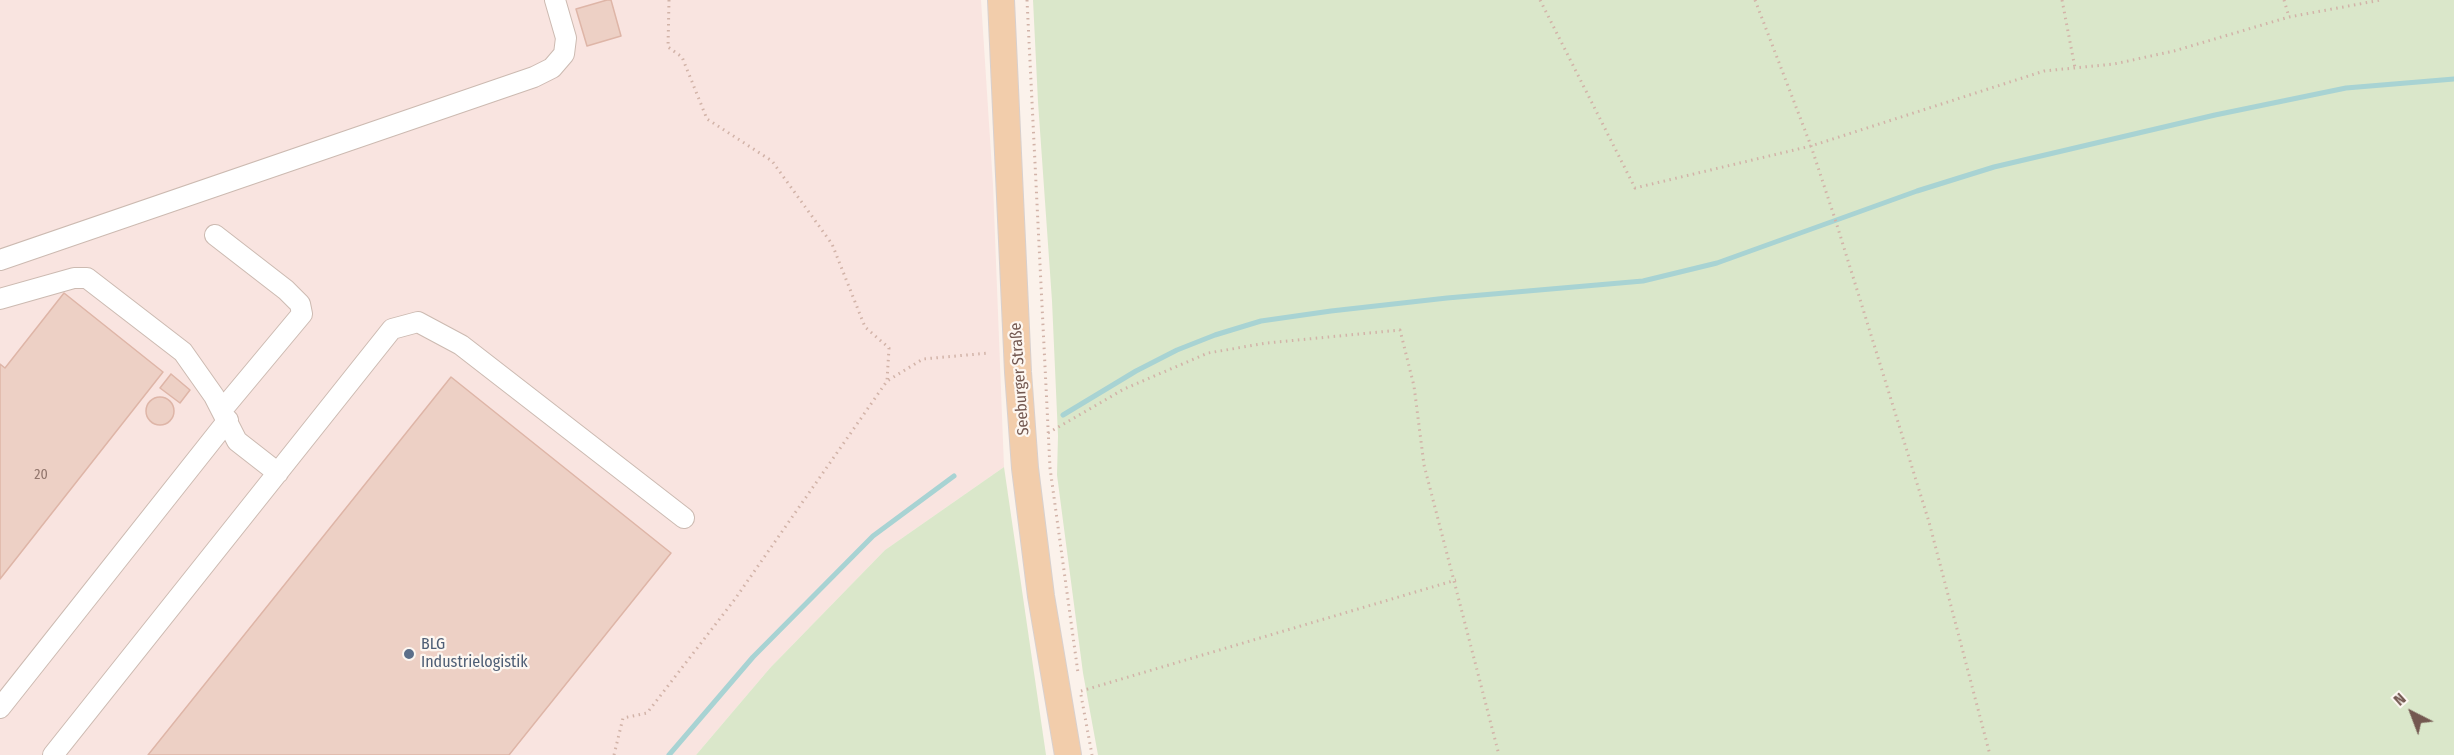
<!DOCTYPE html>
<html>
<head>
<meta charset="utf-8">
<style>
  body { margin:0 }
  #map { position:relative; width:2454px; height:755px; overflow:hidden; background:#fbf2eb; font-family:"Fira Sans Condensed",sans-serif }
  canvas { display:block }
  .north { position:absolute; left:2382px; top:683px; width:60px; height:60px; -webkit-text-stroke:4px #fdf7f1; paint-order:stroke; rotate:318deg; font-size:16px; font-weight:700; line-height:24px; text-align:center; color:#735850 }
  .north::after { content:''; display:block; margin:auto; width:21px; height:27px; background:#735850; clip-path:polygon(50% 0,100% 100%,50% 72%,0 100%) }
</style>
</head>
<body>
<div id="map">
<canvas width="2454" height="755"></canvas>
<div class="north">N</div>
</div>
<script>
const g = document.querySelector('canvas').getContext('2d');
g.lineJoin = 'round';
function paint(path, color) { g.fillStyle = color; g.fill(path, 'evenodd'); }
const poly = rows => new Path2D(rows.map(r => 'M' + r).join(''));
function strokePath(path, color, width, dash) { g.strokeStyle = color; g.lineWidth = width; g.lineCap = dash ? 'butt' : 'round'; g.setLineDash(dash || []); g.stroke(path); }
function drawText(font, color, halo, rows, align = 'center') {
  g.font = font + ' "Fira Sans Condensed",sans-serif'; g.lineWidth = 4.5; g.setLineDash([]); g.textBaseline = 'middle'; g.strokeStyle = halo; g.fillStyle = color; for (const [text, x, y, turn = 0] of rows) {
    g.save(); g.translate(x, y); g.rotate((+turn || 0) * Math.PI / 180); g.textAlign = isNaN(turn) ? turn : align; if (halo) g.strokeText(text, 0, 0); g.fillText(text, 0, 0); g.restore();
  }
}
paint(poly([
  [0,0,981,0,993,185,1004,467,885,550,770,668,696,755,0,755]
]), '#f9e4e0');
paint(poly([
  [1033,0,2454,0,2454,755,1098,755,1083,673,1057,475,1058,436,1052,301,1038,102],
  [1004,467,1046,755,696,755,770,668,885,550]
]), '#dae7ca');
strokePath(poly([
  [1063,415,1136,371,1177,350,1215,335,1261,321,1331,311,1447,298,1643,281,1717,263,1917,191,1994,167,2215,115,2346,88,2454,79],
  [669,755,753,657,873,536,954,476]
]), '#a8d3d3', 5);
const building = poly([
  [607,0,611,0,621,36,587,46,576,9,607,0],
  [64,293,163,372,0,579,0,364,5,368,64,293],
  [171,374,190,390,180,403,160,388,171,374],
  [451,377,671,553,509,755,148,755,451,377],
  '146 411a14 14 0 1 1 28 0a14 14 0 1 1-28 0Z'
]);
paint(building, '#edd0c5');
strokePath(building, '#deb5a7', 1.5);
const minor = poly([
  [215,235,286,290,300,304,302,314,222,410],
  [0,260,534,77,552,68,564,54,566,38,555,0],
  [0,299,74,278,87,278,183,352,214,396,237,441,278,473],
  [0,708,228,420],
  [53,755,392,329,418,322,461,345,684,518]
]);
const major = poly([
  [1001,0,1018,372,1025,468,1041,596,1068,755]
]);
strokePath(minor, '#ccbab1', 22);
strokePath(major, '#d8d0ce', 28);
strokePath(poly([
  [669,0,668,47,682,57,707,119,772,161,832,244,865,327,889,348,887,381],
  [1027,0,1050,468,1078,673],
  [1540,0,1635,188,1811,146,2044,71,2114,64,2174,51,2289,17,2381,0],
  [1755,0,1811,146,1836,222,1929,522,1990,755],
  [2062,0,2075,68],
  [2284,0,2289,17],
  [1048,433,1124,389,1208,353,1267,343,1400,330,1414,386,1424,465,1499,755],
  [1081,691,1456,580],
  [1081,695,1092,755],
  [614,755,623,718,647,713,735,599,887,381,923,359,989,353]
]), '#d2b3a8', 3, [1.5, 4.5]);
strokePath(minor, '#fff', 20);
strokePath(major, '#f2cdab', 26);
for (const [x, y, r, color] of [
  [409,654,6,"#5c6f8a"]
]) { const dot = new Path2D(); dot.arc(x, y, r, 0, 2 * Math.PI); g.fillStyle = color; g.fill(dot); strokePath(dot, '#fdf7f1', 2); }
drawText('14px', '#92766d', null, [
  ["20",41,475]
]);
drawText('16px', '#735850', '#fdf7f1', [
  ["Seeburger Straße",1020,379,-94]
]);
drawText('16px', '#4e5e75', '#fdf7f1', [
  ["BLG",421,645],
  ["Industrielogistik",421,663]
], 'left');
</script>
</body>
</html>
